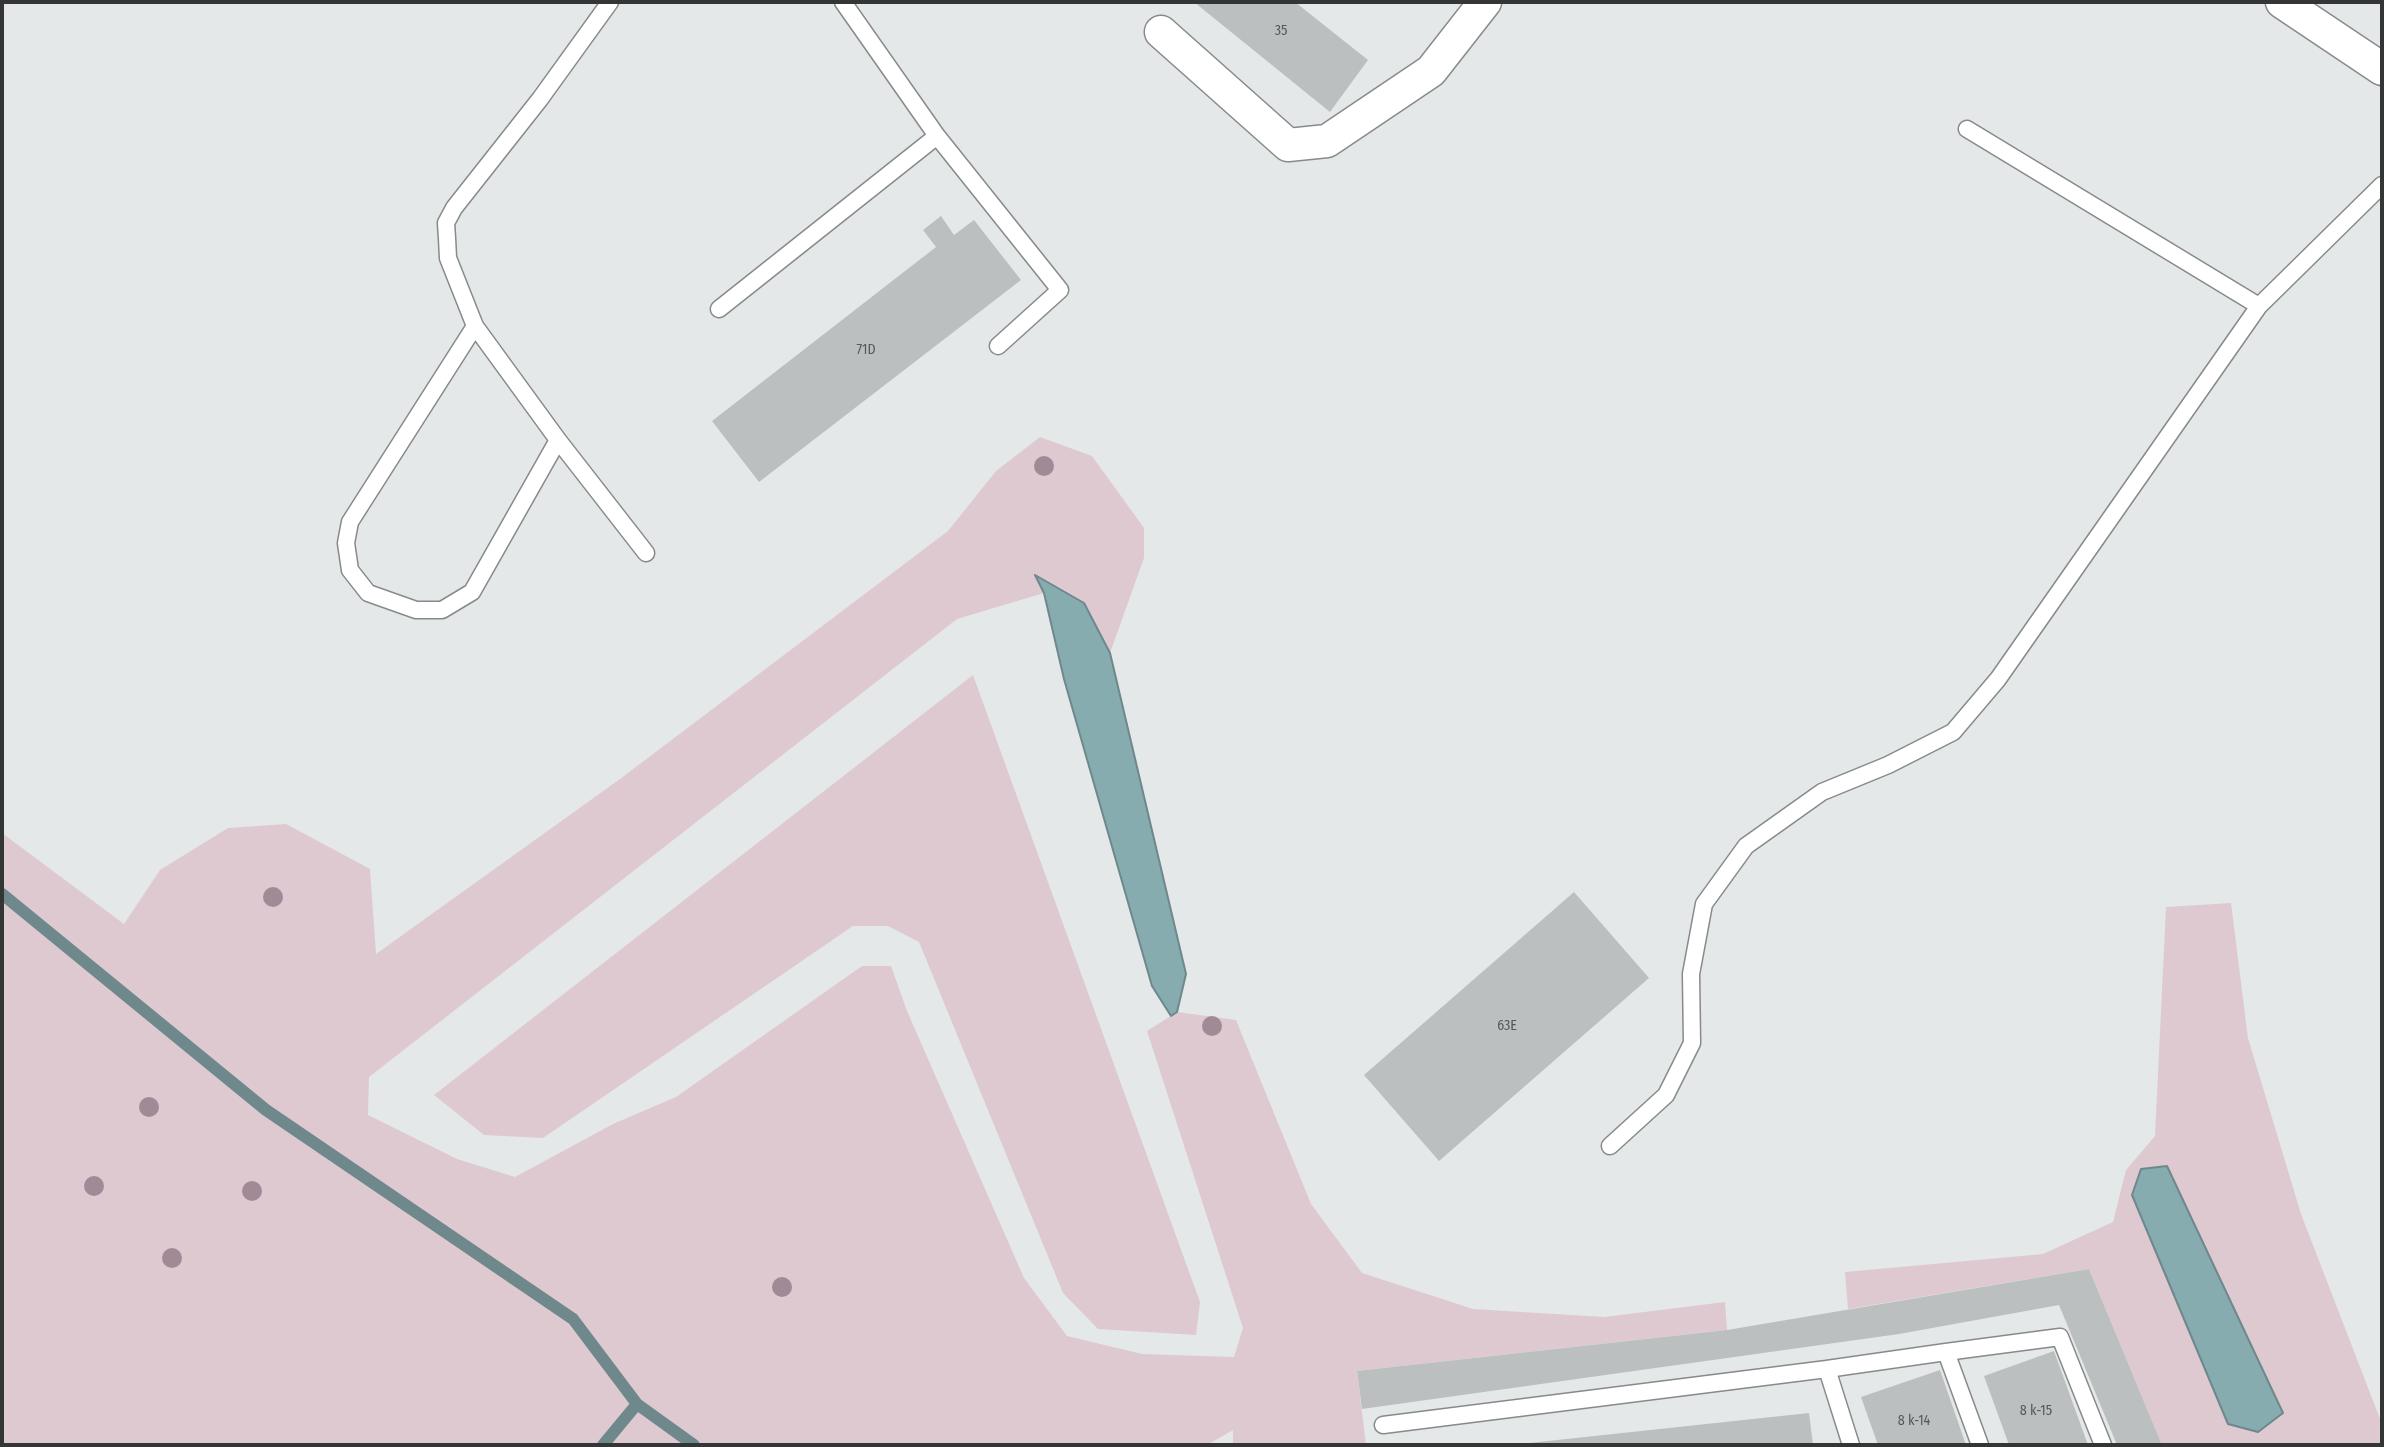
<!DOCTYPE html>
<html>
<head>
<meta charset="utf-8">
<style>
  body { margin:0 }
  #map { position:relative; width:2384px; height:1447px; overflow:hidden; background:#e4e8e9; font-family:"Fira Sans Condensed",sans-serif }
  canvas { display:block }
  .frame { position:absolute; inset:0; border:4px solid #343535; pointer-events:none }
</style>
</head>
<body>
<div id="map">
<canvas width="2384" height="1447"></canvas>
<div class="frame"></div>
</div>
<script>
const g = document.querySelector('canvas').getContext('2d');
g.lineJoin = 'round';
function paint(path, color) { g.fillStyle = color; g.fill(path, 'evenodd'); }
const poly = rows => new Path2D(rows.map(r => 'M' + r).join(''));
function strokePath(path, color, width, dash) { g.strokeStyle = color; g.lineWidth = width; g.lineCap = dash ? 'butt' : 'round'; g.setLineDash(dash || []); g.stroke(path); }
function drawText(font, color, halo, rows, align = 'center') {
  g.font = font + ' "Fira Sans Condensed",sans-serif'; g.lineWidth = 6; g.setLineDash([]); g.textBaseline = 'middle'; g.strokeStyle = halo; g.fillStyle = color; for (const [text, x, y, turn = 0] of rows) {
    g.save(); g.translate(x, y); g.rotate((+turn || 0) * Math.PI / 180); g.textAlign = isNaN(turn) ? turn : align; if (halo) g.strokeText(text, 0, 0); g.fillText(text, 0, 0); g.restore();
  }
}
paint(poly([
  [1040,437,1092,456,1144,528,1144,558,1110,653,1084,603,1037,576,1044,593,957,619,369,1077,368,1115,457,1159,515,1177,613,1124,676,1097,862,966,891,966,907,1011,1024,1278,1067,1336,1142,1354,1234,1357,1243,1328,1147,1031,1177,1012,1236,1020,1311,1204,1362,1273,1473,1309,1604,1317,1725,1302,1727,1330,1357,1371,1366,1445,1233,1445,1233,1430,1207,1445,2,1445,2,833,124,924,160,870,228,828,286,824,370,869,376,954,620,779,948,531,996,471],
  [973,675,1200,1302,1196,1335,1098,1329,1063,1293,919,942,888,926,853,926,543,1138,484,1135,434,1095],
  [2231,903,2248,1038,2301,1214,2382,1424,2382,1445,2162,1445,2089,1269,1848,1309,1845,1272,2043,1254,2113,1222,2126,1170,2155,1136,2166,907]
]), '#dec9d1');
const water = poly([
  [1035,575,1084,603,1110,653,1186,974,1177,1012,1171,1016,1152,986,1064,679,1044,593,1035,575],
  [2167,1166,2283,1413,2258,1432,2228,1424,2132,1195,2141,1169,2167,1166]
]);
paint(water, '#87acb0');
strokePath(water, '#6e888b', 2);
strokePath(poly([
  [2,894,266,1110,573,1319,637,1404,694,1445],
  [603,1445,637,1404]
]), '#6e888b', 12);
paint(poly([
  [1194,2,1295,2,1368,60,1330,112],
  [941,216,954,235,974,220,1021,280,759,482,712,421,936,247,923,230],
  [1574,892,1649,978,1439,1161,1364,1075],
  [2089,1269,2162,1445,2117,1445,2059,1305,1899,1334,1362,1409,1357,1371,1727,1330],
  [2054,1351,2088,1445,2009,1445,1984,1376],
  [1940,1370,1966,1445,1878,1445,1861,1397],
  [1809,1413,1813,1445,1529,1445,1529,1443]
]), '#bbbfbf');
const lane = poly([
  [610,2,540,99,454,208,446,223,447,238,448,258,475,326,558,440,646,553],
  [1967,129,2259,306],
  [937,136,1060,290,998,346],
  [719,309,937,136,843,2],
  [475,326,350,522,346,543,350,570,368,593,416,610,442,610,472,592,558,440],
  [1610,1146,1666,1095,1692,1043,1691,974,1704,904,1746,846,1822,792,1888,765,1953,732,1998,679,2259,306,2382,185],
  [1946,1352,2060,1337,2103,1445],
  [1827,1369,1946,1352,1980,1445],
  [1383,1425,1827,1369,1851,1445]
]);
const street = poly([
  [2282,2,2382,69],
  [1161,32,1288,145,1327,141,1431,71,1485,2]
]);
strokePath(lane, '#878a8a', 19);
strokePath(street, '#878a8a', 35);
strokePath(lane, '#fff', 16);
strokePath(street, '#fff', 32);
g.fillStyle = '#a18a96';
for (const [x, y] of [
  [1044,466],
  [273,897],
  [1212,1026],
  [149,1107],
  [94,1186],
  [252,1191],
  [172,1258],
  [782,1287]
]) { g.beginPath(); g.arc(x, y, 10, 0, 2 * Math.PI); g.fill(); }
drawText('14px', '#565858', null, [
  ["35",1281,31],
  ["71D",866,350],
  ["63E",1507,1026],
  ["8 k-15",2036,1411],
  ["8 k-14",1914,1421]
]);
</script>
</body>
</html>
